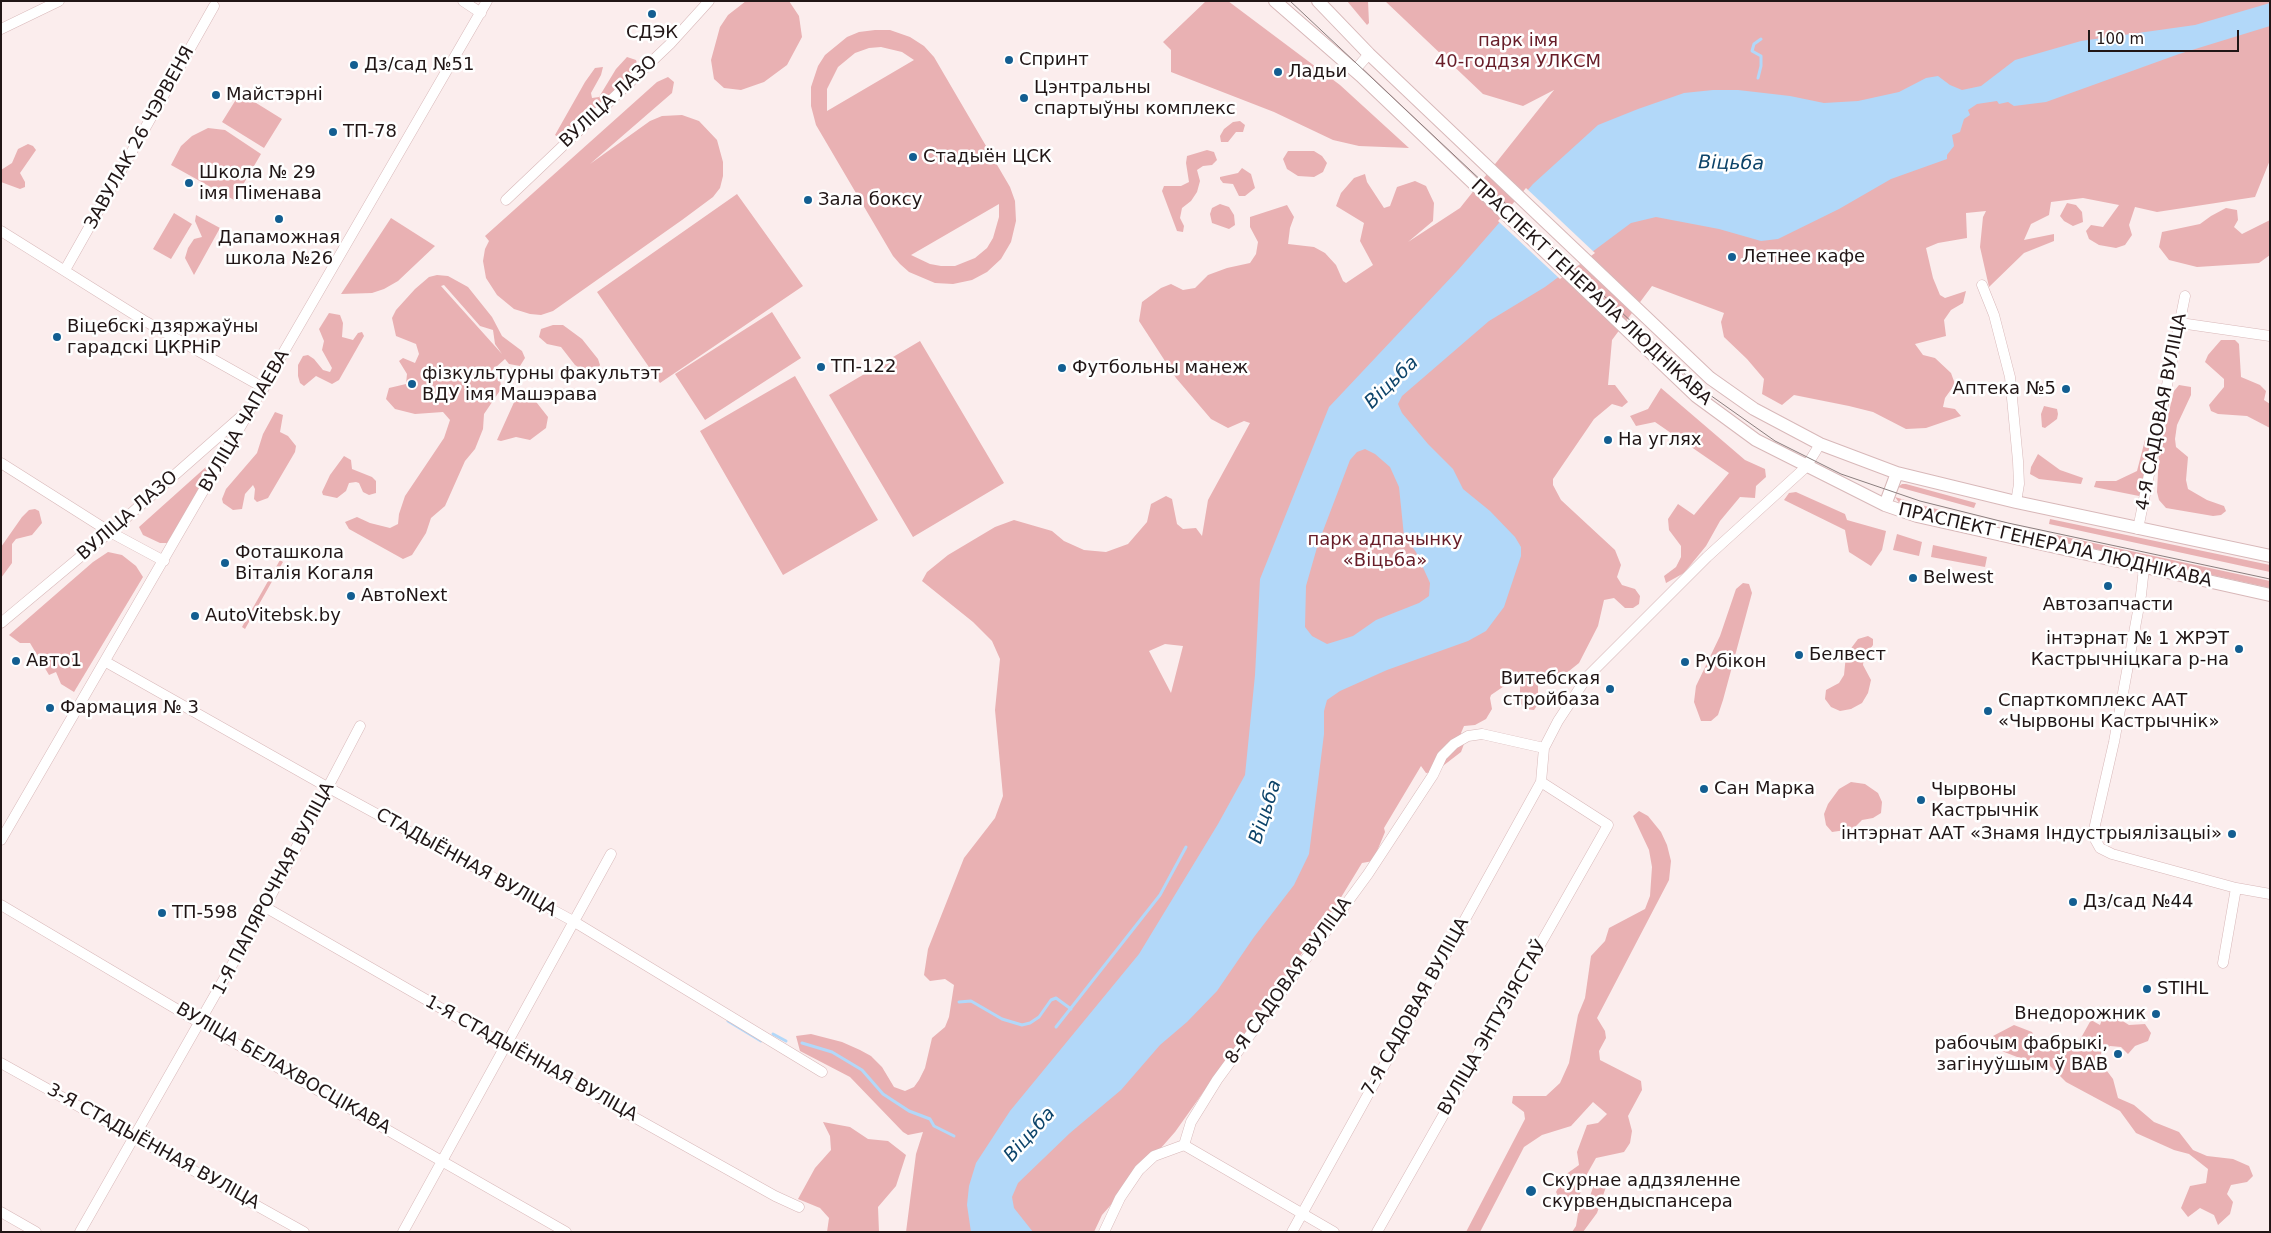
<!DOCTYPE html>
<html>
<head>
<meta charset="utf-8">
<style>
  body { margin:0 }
  #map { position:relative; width:2271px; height:1233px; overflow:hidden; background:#fbeded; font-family:"DejaVu Sans",sans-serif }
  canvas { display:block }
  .frame { position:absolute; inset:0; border:2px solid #211616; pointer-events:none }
  .scale { position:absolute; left:2088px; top:30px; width:151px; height:22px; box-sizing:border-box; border:2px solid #211616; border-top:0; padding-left:6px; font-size:15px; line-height:18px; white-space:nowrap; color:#211616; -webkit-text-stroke:4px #fff; paint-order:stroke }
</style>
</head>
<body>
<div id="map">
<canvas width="2271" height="1233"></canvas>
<div class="frame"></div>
<div class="scale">100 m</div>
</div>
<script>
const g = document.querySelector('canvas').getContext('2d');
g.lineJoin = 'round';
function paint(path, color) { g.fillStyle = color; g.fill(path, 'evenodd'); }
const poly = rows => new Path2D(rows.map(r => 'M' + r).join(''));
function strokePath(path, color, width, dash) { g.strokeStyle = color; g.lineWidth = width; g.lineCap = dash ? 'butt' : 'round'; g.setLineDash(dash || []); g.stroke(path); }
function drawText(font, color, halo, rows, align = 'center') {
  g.font = font + ' "DejaVu Sans",sans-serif'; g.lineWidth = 5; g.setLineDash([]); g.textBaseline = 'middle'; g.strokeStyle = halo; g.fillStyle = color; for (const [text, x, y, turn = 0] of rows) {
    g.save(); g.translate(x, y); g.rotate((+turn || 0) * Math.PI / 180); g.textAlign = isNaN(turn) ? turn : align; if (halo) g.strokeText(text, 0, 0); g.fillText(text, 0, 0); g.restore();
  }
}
paint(poly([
  [746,1,789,1,799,16,802,37,787,65,764,82,741,90,724,88,714,79,711,60,720,27,728,15],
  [1206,1,1228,1,1340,85,1409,148,1359,146,1333,140,1274,112,1171,72,1171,50,1163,42],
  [1347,1,1368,1,1369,23,1367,25],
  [1385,1,2270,1,2270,160,2255,197,2157,212,2135,207,2129,225,2132,235,2125,245,2116,248,2099,245,2089,239,2086,231,2091,225,2103,227,2119,205,2083,198,2051,202,2049,215,2031,224,2024,240,2054,234,2054,241,2024,253,1989,287,1980,247,1983,217,1986,211,1966,213,1967,238,1938,243,1926,248,1933,278,1940,295,1945,298,1966,291,1963,303,1951,310,1944,320,1946,336,1915,344,1923,355,1935,358,1951,373,1955,384,1945,398,1943,407,1955,409,1961,416,1926,428,1906,429,1873,412,1849,406,1794,395,1782,405,1762,394,1764,379,1747,359,1724,337,1721,322,1724,313,1652,286,1612,340,1608,385,1615,385,1628,402,1622,407,1612,404,1594,419,1553,479,1553,485,1561,500,1615,550,1621,565,1617,577,1622,585,1635,589,1640,596,1639,604,1633,608,1625,608,1614,598,1604,600,1598,626,1579,663,1564,675,1538,679,1538,704,1534,710,1524,709,1520,702,1520,681,1516,678,1491,695,1490,698,1492,709,1486,719,1475,725,1464,726,1461,733,1464,744,1461,752,1435,772,1426,773,1421,766,1384,828,1385,832,1373,861,1362,863,1337,904,1175,1132,1102,1215,1094,1232,906,1232,916,1154,923,1132,908,1135,903,1132,850,1077,800,1051,796,1036,811,1034,842,1042,860,1050,871,1056,882,1067,894,1087,905,1091,914,1087,919,1080,925,1068,932,1038,945,1027,949,1017,954,985,945,979,930,981,924,975,928,949,964,858,995,818,1003,796,995,710,1000,659,992,641,973,622,922,581,927,572,948,555,995,527,1014,520,1052,531,1064,541,1084,550,1106,552,1128,544,1147,522,1151,504,1166,496,1172,499,1177,524,1183,529,1196,528,1202,536,1208,500,1250,423,1244,421,1228,428,1211,419,1176,378,1139,321,1142,302,1161,288,1171,284,1183,290,1195,288,1208,275,1227,268,1250,263,1256,254,1258,242,1250,227,1250,217,1287,205,1294,217,1290,228,1288,244,1314,247,1325,253,1336,265,1343,281,1346,283,1373,265,1360,241,1364,223,1336,206,1341,193,1354,178,1365,174,1367,182,1384,208,1390,206,1397,187,1415,181,1426,186,1434,203,1433,221,1408,242,1460,208,1554,90,1523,106,1483,94],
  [1165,644,1183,646,1171,693,1149,651],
  [875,30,890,30,910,37,924,46,934,57,1010,187,1015,201,1016,221,1011,242,1001,259,987,272,972,280,953,284,935,283,909,272,900,264,893,256,816,125,811,106,811,87,818,66,825,55,847,37,859,32],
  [881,47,902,52,914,60,827,111,827,89,838,67,855,53,869,48],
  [999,204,999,217,993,238,987,248,975,258,955,266,941,266,930,264,911,255],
  [627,57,636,60,639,70,566,139,561,139,555,135,585,82,595,68,603,67,601,75,591,93,592,98,599,97,616,69],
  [668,77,674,82,672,93,590,164,650,121,662,116,682,115,699,121,717,140,723,162,723,176,720,188,713,197,682,220,553,311,541,315,530,314,514,309,497,295,486,278,483,261,485,249,489,241,485,236,657,82],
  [240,93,282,119,264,148,222,122],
  [1240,121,1245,125,1243,132,1236,132,1228,142,1221,142,1220,136,1224,129,1233,122],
  [208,128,225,130,261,154,234,200,171,165,181,146,192,136],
  [28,144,33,146,36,150,20,173,25,182,25,187,20,189,1,182,1,170,12,163,18,149],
  [1207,150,1214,152,1217,160,1212,165,1203,166,1197,170,1200,181,1197,192,1191,201,1182,208,1180,218,1184,226,1183,232,1177,231,1162,191,1164,186,1181,186,1189,182,1186,163,1187,156],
  [1288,151,1314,151,1322,156,1327,163,1323,172,1314,177,1298,176,1287,169,1283,159],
  [1242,168,1251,174,1255,188,1245,196,1239,196,1233,184,1223,183,1220,179,1220,177,1238,173],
  [737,194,803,286,660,383,597,292],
  [2067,203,2076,205,2082,212,2083,222,2073,226,2064,221,2060,216],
  [1220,204,1229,207,1234,215,1235,225,1229,229,1212,223,1210,214,1212,208],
  [2226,208,2237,210,2238,220,2234,227,2242,234,2270,220,2270,255,2259,263,2197,267,2169,260,2159,247,2162,232,2200,224,2211,216],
  [174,213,192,224,171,259,153,249],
  [196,215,220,228,194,275,185,258,188,248,194,239,202,237,195,221],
  [391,218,435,246,398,281,384,289,372,293,341,294],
  [437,275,448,276,468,287,492,317,502,336,522,351,525,358,520,366,509,364,505,359,487,375,500,377,501,389,484,414,483,429,475,449,465,461,445,506,431,518,426,533,412,555,403,559,349,529,345,522,357,517,370,523,390,528,398,524,399,514,405,496,444,438,450,420,443,412,415,414,395,409,386,399,389,388,406,384,407,374,399,361,403,358,415,363,419,354,416,344,396,336,392,318,396,310,415,289,429,277],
  [444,285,480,326,493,330,495,344,502,354,441,286],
  [772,312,801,358,705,420,675,374],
  [329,313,340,315,343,323,342,337,353,340,358,333,362,332,364,336,339,380,332,384,316,376,304,386,300,383,298,376,298,365,303,356,308,355,314,359,323,370,330,372,332,368,322,350,324,341,319,329],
  [553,325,563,325,582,339,598,359,600,365,597,371,588,373,575,365,561,347,547,344,539,337,541,329],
  [2221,340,2235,340,2239,344,2241,377,2260,385,2266,391,2264,400,2270,404,2270,428,2247,416,2218,414,2211,411,2209,405,2224,387,2224,379,2205,362,2208,355],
  [920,341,1004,483,913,537,829,395],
  [795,376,878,520,783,575,700,431],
  [2179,385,2191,387,2191,395,2177,425,2175,439,2176,447,2188,457,2186,480,2188,489,2207,500,2224,506,2226,511,2221,515,2213,516,2166,508,2159,500,2157,492,2159,452,2174,391],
  [1661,388,1745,460,1765,469,1766,477,1756,486,1755,498,1740,497,1720,521,1706,546,1684,573,1666,583,1664,576,1676,567,1681,557,1681,546,1669,530,1668,519,1678,504,1694,515,1729,473,1655,422,1636,426,1630,416,1648,409],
  [520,389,526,389,548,417,546,428,530,440,516,437,501,441,497,440],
  [2044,406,2057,409,2058,414,2057,419,2045,428,2042,427,2041,414],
  [275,412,283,415,280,432,288,436,296,446,295,452,268,498,257,502,254,499,255,489,253,485,245,494,242,509,233,510,223,503,222,499,226,489,257,453,263,434],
  [2145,440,2150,440,2151,446,2144,490,2139,496,2094,487,2096,481,2116,481,2137,471],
  [2038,454,2060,470,2083,478,2081,484,2039,479,2030,474,2031,467],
  [344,456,351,460,352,469,372,477,376,481,376,493,369,495,363,492,359,483,356,482,349,483,346,491,337,498,323,495,322,492,330,475],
  [216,458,173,538,167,543,160,543,143,535,139,527],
  [1902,484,1906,484,1976,503,1974,508,1898,487],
  [1796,492,1845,514,1847,520,1886,531,1882,550,1871,566,1849,552,1845,530,1784,500,1789,493],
  [1895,497,1921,505,1971,518,1970,523,1920,510,1900,504],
  [35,509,39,511,42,523,32,535,16,539,12,544,12,563,1,578,1,547,22,517,29,510],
  [2050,519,2270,565,2270,572,2049,524],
  [2047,533,2270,581,2270,588,2046,538],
  [1897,534,1922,542,1919,556,1893,550],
  [1933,545,1987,557,1985,567,1931,557],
  [108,552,122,555,136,566,143,577,74,692,61,684,56,672,49,675,30,643,20,643,9,635,93,562],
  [280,560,283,562,245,629,242,627],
  [1743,583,1749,584,1752,593,1723,700,1718,715,1711,721,1701,721,1694,702,1696,686,1720,636,1736,589],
  [1868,636,1873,639,1873,645,1864,658,1863,665,1871,680,1868,693,1862,703,1851,709,1840,711,1831,707,1825,699,1826,690,1839,683,1844,675,1846,655,1858,639],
  [1851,782,1865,784,1878,793,1882,802,1881,813,1873,818,1862,820,1853,829,1832,832,1826,825,1824,814,1828,804,1839,789],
  [1639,811,1648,816,1661,832,1667,845,1671,861,1669,880,1597,1018,1605,1031,1606,1038,1599,1051,1600,1060,1641,1081,1642,1090,1628,1116,1632,1131,1630,1143,1624,1152,1596,1158,1587,1174,1580,1194,1582,1201,1590,1196,1596,1179,1601,1175,1607,1184,1597,1213,1583,1232,1572,1232,1576,1226,1578,1214,1574,1205,1561,1202,1556,1192,1565,1175,1579,1165,1577,1152,1587,1125,1598,1123,1607,1114,1593,1102,1571,1126,1542,1135,1524,1147,1480,1232,1466,1232,1525,1119,1524,1112,1512,1103,1513,1096,1546,1096,1560,1083,1569,1063,1578,1015,1585,998,1591,956,1605,941,1609,928,1645,909,1650,896,1652,867,1649,850,1633,816],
  [2117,1009,2121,1020,2129,1025,2145,1024,2151,1033,2148,1041,2135,1046,2128,1054,2121,1047,2110,1046,2101,1053,2104,1067,2113,1079,2118,1098,2134,1105,2154,1122,2179,1132,2193,1150,2207,1156,2233,1159,2249,1166,2253,1176,2247,1182,2231,1185,2227,1194,2233,1202,2230,1214,2218,1225,2214,1215,2200,1208,2188,1217,2181,1208,2190,1186,2206,1183,2208,1169,2189,1154,2174,1150,2136,1133,2120,1111,2066,1082,2046,1062,2025,1060,1999,1050,1993,1036,2014,1025,2032,1032,2039,1044,2056,1051,2077,1045,2091,1020,2100,1025,2105,1011],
  [823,1122,850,1127,868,1139,888,1141,906,1155,896,1186,878,1207,879,1232,827,1232,829,1218,820,1208,798,1199,815,1168,831,1150,830,1136]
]), '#e9b1b3');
paint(poly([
  [2270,3,2270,26,2179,54,2046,102,2014,106,2008,102,1999,104,1997,101,1977,104,1968,110,1970,115,1964,119,1960,132,1952,135,1954,146,1947,155,1947,159,1891,179,1839,209,1778,239,1761,241,1719,229,1656,217,1631,223,1545,287,1489,321,1402,396,1398,404,1402,413,1428,444,1453,469,1463,489,1490,511,1515,537,1521,547,1521,556,1504,607,1486,631,1468,641,1387,670,1340,691,1327,700,1324,711,1324,734,1309,854,1294,885,1254,937,1217,991,1187,1022,1160,1045,1121,1090,1070,1133,1018,1183,1012,1197,1014,1208,1033,1232,971,1232,967,1205,969,1186,976,1163,1010,1111,1139,954,1218,824,1245,775,1255,675,1260,579,1329,407,1458,270,1533,184,1598,125,1638,109,1684,93,1713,90,1738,90,1790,96,1824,103,1858,101,1899,92,1926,78,1938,76,1950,85,1962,90,1981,86,2015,60,2081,41,2195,25],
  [1365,449,1375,454,1390,467,1399,487,1404,536,1416,552,1430,583,1429,596,1419,603,1376,620,1353,636,1327,644,1312,636,1305,627,1306,586,1318,544,1350,460,1357,452]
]), '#b2d8f9');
paint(poly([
  [1526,188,1595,253,1560,279,1498,221]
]), '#fbeded');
strokePath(poly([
  [1758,78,1761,66,1761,56,1752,51,1754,44,1761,39],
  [959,1002,971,1001,1002,1019,1022,1025,1030,1023,1039,1017,1051,1000,1056,998,1071,1009],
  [728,1021,761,1041],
  [1056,1027,1160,895,1186,847],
  [773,1034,786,1041],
  [802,1043,832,1052,862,1070,883,1094,909,1111,930,1119,934,1126,954,1136]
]), '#b2d8f9', 3);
const minor = poly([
  [463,1,481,13],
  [1,29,59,1],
  [1355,70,1369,54],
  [506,200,670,44,709,1],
  [1,231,143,320,264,388],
  [65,270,214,6],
  [1982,285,1994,315,2010,377,2018,461,2019,484,2016,502],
  [2180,323,2270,336],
  [1,463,110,532,164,561],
  [2138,529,2185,296],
  [2144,568,2141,595,2114,742,2095,825,2095,839,2100,848,2112,854,2236,888],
  [1,623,110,532,245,413],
  [106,662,329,788,573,921,822,1072],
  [1,840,487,1],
  [1,905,200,1023,566,1232],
  [265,907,505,1045,775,1196,799,1207],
  [2223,963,2236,888,2270,894],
  [1,1063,304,1232],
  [1184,1145,1191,1122,1217,1080,1368,874,1433,775,1442,756,1454,744,1468,736,1482,734,1544,748],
  [1184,1145,1334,1232],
  [1,1212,36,1232],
  [80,1232,265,907,360,726],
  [403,1232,611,854],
  [1104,1232,1120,1198,1139,1170,1154,1156,1184,1145],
  [1292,1232,1541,782,1544,748,1558,721,1587,677,1707,557,1806,467,1820,444],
  [1377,1232,1608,825,1541,782]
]);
const major = poly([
  [1275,1,1361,76,1696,396,1756,440,1885,505,1917,516,2270,595],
  [1318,1,1369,54,1710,378,1754,409,1820,444,1897,473,2016,502,2270,556],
  [1885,505,1897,473]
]);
strokePath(minor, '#d8b8b9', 11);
strokePath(major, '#d8b8b9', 14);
strokePath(minor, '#fff', 10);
strokePath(major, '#fff', 12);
strokePath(poly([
  [1290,1,1668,356,1693,383,1775,441,1841,474,1920,501,2008,523,2270,579]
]), '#8a7e7e', 1);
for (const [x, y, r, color] of [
  [652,14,5,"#135e91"],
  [1009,60,5,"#135e91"],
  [354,65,5,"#135e91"],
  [1278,72,5,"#135e91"],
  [216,95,5,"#135e91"],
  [1024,98,5,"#135e91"],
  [333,132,5,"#135e91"],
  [913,157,5,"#135e91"],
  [189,183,5,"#135e91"],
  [808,200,5,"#135e91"],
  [279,219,5,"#135e91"],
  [1732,257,5,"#135e91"],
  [57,337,5,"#135e91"],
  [821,367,5,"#135e91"],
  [1062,368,5,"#135e91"],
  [412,384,5,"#135e91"],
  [2066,389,5,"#135e91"],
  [1608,440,5,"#135e91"],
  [225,563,5,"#135e91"],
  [1913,578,5,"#135e91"],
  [2108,586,5,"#135e91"],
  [351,596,5,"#135e91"],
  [195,616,5,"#135e91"],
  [2239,649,5,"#135e91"],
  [1799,655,5,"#135e91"],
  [16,661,5,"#135e91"],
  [1685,662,5,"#135e91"],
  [1610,689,5,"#135e91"],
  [50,708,5,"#135e91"],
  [1988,711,5,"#135e91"],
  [1704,789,5,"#135e91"],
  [1921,800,5,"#135e91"],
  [2232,834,5,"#135e91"],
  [2073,902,5,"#135e91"],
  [162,913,5,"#135e91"],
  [2147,989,5,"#135e91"],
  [2156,1014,5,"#135e91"],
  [2118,1054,5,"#135e91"],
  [1531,1191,6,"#135e91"]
]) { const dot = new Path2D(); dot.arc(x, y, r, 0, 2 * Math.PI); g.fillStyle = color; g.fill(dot); strokePath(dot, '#fff', 2); }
drawText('18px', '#211616', '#fff', [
  ["СДЭК",652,33,"center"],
  ["Спринт",1019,60],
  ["Дз/сад №51",364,65],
  ["Ладьи",1288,72],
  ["Цэнтральны",1034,88],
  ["спартыўны комплекс",1034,109],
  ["Майстэрні",226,95],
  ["ТП-78",343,132],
  ["Стадыён ЦСК",923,157],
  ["Школа № 29",199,173],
  ["імя Піменава",199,194],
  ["Зала боксу",818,200],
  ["Дапаможная",279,238,"center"],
  ["школа №26",279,259,"center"],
  ["Летнее кафе",1742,257],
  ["Віцебскі дзяржаўны",67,327],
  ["гарадскі ЦКРНіР",67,348],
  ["ТП-122",831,367],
  ["Футбольны манеж",1072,368],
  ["фізкультурны факультэт",422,374],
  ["ВДУ імя Машэрава",422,395],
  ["Аптека №5",2056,389,"right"],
  ["На углях",1618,440],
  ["Фоташкола",235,553],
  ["Віталія Когаля",235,574],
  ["Belwest",1923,578],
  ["АвтоNext",361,596],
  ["Автозапчасти",2108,605,"center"],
  ["AutoVitebsk.by",205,616],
  ["інтэрнат № 1 ЖРЭТ",2229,639,"right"],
  ["Кастрычніцкага р-на",2229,660,"right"],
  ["Белвест",1809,655],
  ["Авто1",26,661],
  ["Рубікон",1695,662],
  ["Витебская",1600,679,"right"],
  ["стройбаза",1600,700,"right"],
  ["Спарткомплекс ААТ",1998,701],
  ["«Чырвоны Кастрычнік»",1998,722],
  ["Фармация № 3",60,708],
  ["Сан Марка",1714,789],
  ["Чырвоны",1931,790],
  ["Кастрычнік",1931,811],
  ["інтэрнат ААТ «Знамя Індустрыялізацыі»",2222,834,"right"],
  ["Дз/сад №44",2083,902],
  ["ТП-598",172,913],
  ["STIHL",2157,989],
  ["Внедорожник",2146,1014,"right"],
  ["рабочым фабрыкі,",2108,1044,"right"],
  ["загінуўшым ў ВАВ",2108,1065,"right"],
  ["Скурнае аддзяленне",1542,1181],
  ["скурвендыспансера",1542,1202]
], 'left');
drawText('18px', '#681d28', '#fff', [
  ["парк імя",1518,41],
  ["40-годдзя УЛКСМ",1518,62],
  ["парк адпачынку",1385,540],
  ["«Віцьба»",1385,561]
]);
drawText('18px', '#211616', '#fff', [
  ["ВУЛІЦА ЛАЗО",609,102,-43],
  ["ЗАВУЛАК 26 ЧЭРВЕНЯ",140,138,-61],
  ["ПРАСПЕКТ ГЕНЕРАЛА ЛЮДНІКАВА",1591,293,43],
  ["4-Я САДОВАЯ ВУЛІЦА",2162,412,-79],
  ["ВУЛІЦА ЧАПАЕВА",245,421,-60],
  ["ВУЛІЦА ЛАЗО",128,516,-41],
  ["ПРАСПЕКТ ГЕНЕРАЛА ЛЮДНІКАВА",2055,546,13],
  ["СТАДЫЁННАЯ ВУЛІЦА",466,863,29],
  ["1-Я ПАПЯРОЧНАЯ ВУЛІЦА",274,889,-62],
  ["8-Я САДОВАЯ ВУЛІЦА",1289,981,-54],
  ["7-Я САДОВАЯ ВУЛІЦА",1416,1007,-61],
  ["ВУЛІЦА ЭНТУЗІЯСТАЎ",1493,1028,-60],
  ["1-Я СТАДЫЁННАЯ ВУЛІЦА",531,1059,29],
  ["ВУЛІЦА БЕЛАХВОСЦІКАВА",283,1069,30],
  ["3-Я СТАДЫЁННАЯ ВУЛІЦА",153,1147,29]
]);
drawText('italic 19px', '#0d446a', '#fff', [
  ["Віцьба",1731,164,1],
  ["Віцьба",1392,383,-44],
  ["Віцьба",1266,812,-72],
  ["Віцьба",1030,1135,-48]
]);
</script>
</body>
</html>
